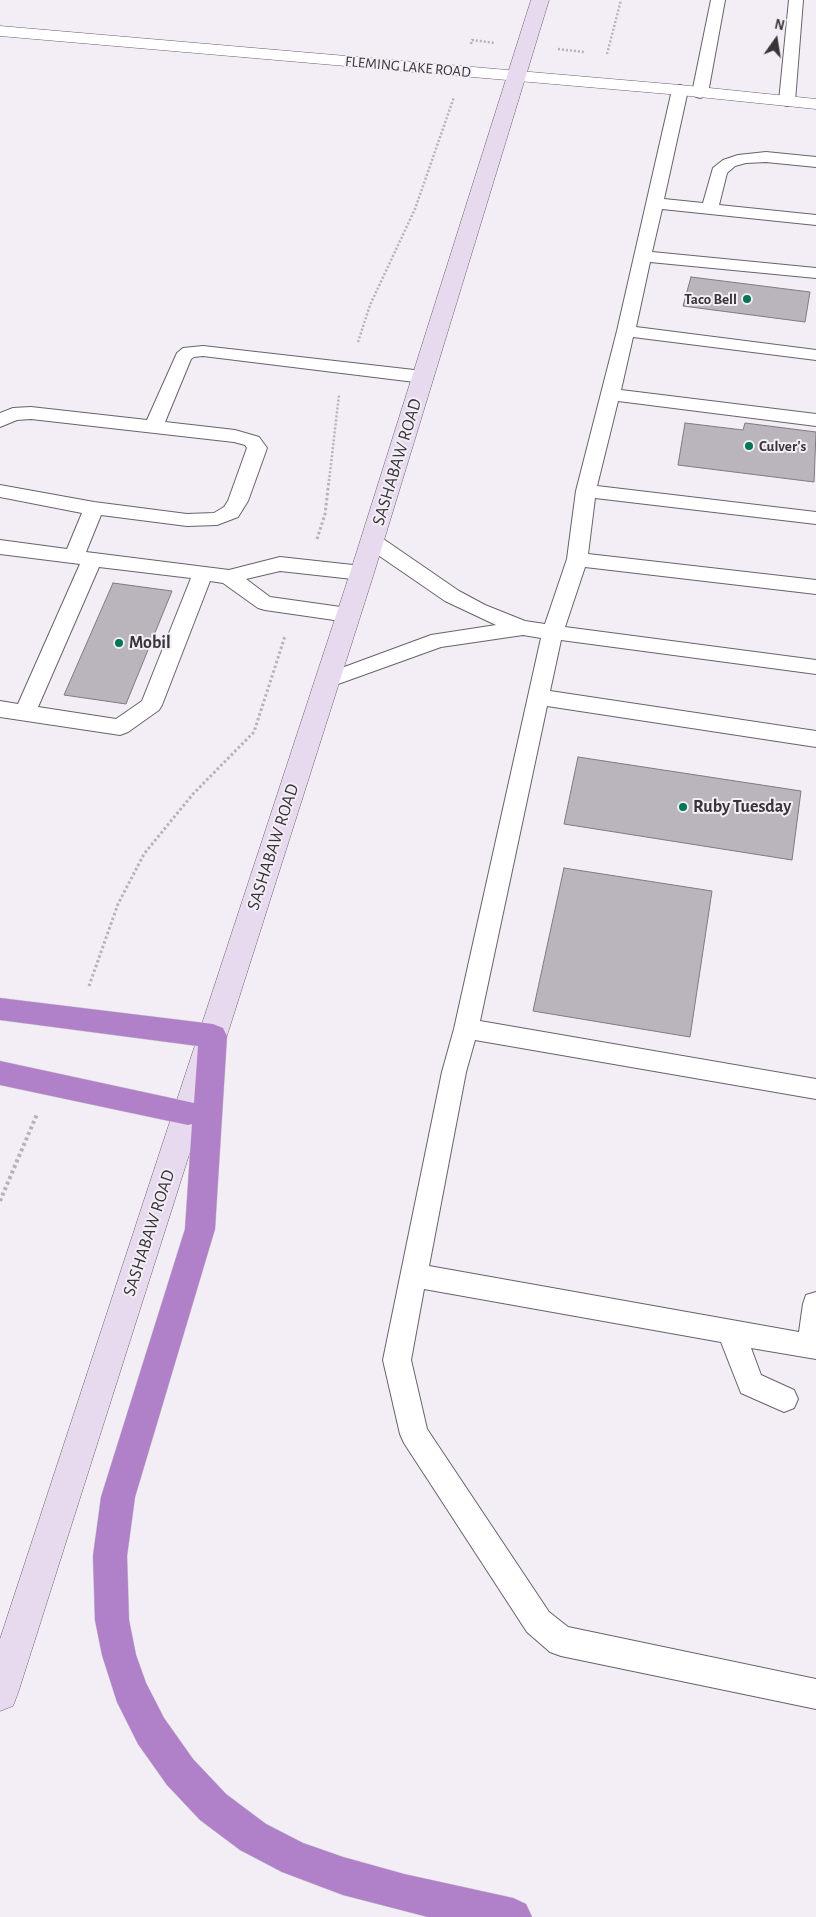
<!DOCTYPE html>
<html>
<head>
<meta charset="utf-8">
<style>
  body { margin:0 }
  #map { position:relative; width:816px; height:1917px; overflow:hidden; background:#f3edf6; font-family:"Alegreya Sans",sans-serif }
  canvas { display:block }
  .north { position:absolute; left:751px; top:15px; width:50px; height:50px; -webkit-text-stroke:4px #f3edf6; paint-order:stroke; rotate:13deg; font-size:14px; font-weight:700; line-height:20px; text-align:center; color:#373538 }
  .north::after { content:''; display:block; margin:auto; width:18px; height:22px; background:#373538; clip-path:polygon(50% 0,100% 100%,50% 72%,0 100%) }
</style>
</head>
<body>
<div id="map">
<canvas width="816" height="1917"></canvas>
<div class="north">N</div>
</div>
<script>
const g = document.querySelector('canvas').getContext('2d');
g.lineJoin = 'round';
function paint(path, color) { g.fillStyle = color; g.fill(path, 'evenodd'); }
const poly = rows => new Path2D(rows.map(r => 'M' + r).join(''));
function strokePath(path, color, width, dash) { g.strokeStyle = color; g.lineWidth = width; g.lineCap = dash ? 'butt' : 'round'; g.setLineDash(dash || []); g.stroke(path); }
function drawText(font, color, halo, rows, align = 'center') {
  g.font = font + ' "Alegreya Sans",sans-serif'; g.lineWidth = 4; g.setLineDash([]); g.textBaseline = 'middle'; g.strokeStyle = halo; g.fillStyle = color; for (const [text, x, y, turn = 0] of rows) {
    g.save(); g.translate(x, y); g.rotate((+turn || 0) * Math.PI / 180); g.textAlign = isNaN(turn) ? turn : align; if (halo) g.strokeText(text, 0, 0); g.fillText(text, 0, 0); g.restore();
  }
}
const building = poly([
  [691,277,810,292,805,322,683,306,691,277],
  [685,423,743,430,745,423,816,432,814,482,678,465,685,423],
  [113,583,172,591,126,704,64,695,113,583],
  [578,757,801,791,792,860,564,824,578,757],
  [564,868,712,891,690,1037,533,1011,564,868]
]);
paint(building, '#bab4bc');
strokePath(building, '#7f7a82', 1);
const lane = poly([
  [711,0,725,0,708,93,706,96,700,98,694,96,692,93,711,0],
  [789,0,803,0,795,101,793,104,787,106,781,104,779,101,789,0],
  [680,85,686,87,688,90,664,199,703,203,713,168,723,160,738,155,766,152,816,157,816,167,766,162,746,163,735,166,727,173,719,205,816,215,816,225,662,209,652,252,816,268,816,278,650,262,636,327,816,350,816,360,633,337,621,390,816,414,816,426,618,401,597,486,816,512,816,524,595,498,588,554,816,580,816,594,585,567,565,627,816,660,816,674,561,640,550,691,816,731,816,747,547,706,480,1021,816,1079,816,1099,475,1040,466,1072,429,1266,799,1332,803,1304,806,1295,816,1292,816,1359,751,1348,761,1375,794,1390,798,1399,794,1408,784,1412,741,1393,721,1342,424,1289,411,1360,427,1429,549,1612,568,1627,816,1679,816,1709,561,1656,550,1652,527,1632,404,1443,400,1434,383,1360,442,1072,454,1029,541,638,523,635,441,647,327,688,320,686,316,681,320,676,431,635,496,625,445,601,365,546,362,541,365,536,372,534,379,536,459,591,485,605,525,621,545,624,567,559,576,491,617,331,672,90,674,87,680,85],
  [203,346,423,371,429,373,432,377,429,381,423,383,203,356,194,357,191,359,165,422,235,430,259,437,267,448,248,501,238,517,217,525,187,526,101,515,86,552,229,570,280,557,362,566,369,568,372,573,369,578,362,580,280,571,246,579,270,597,348,608,355,610,358,615,355,620,348,622,265,610,258,608,223,583,210,581,162,705,159,710,128,732,120,735,0,717,0,701,18,704,80,564,0,554,0,540,67,549,82,513,0,497,0,485,94,502,187,514,214,513,224,507,228,501,247,448,245,445,234,442,31,419,17,420,0,427,0,413,13,408,31,407,147,420,177,353,183,348,203,346],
  [99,567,191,578,142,701,116,719,38,707,99,567]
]);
const street = poly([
  [0,26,680,85,816,99,816,109,680,95,0,36,0,26]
]);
const secondary = poly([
  [531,0,549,0,374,573,18,1693,13,1706,0,1711,0,1639,350,573,531,0]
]);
const highway = poly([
  [0,998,213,1024,223,1028,227,1036,215,1229,135,1497,127,1556,129,1620,136,1655,146,1683,164,1718,193,1759,226,1794,266,1824,303,1843,343,1857,404,1874,513,1898,526,1904,532,1917,428,1917,343,1895,282,1872,240,1850,200,1820,167,1785,138,1744,117,1702,102,1655,95,1620,93,1556,101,1497,185,1229,192,1124,188,1125,0,1085,0,1061,194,1103,198,1046,0,1020,0,998]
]);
strokePath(lane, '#68636b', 2);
strokePath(street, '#68636b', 1);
strokePath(secondary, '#68636b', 1);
strokePath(highway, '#cfcfcf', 1);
strokePath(poly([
  [471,44,472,40,495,43],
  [558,49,584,52],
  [607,54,621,0],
  [358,342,370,305,415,209,454,97],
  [329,481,339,395]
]), '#b6b2b9', 2.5, [2, 2]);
strokePath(poly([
  [317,539,325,514,329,480],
  [89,986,118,904,144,854,193,794,254,732,285,636]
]), '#b6b2b9', 3, [2.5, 2.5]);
strokePath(poly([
  [0,1201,37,1114]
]), '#b6b2b9', 4, [3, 3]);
paint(lane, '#fff');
paint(street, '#fff');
paint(secondary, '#e7d9ee');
paint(highway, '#b081c8');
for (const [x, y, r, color] of [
  [747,299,5,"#007754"],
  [749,446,5,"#007754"],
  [119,643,5,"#007754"],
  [683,807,5,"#007754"]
]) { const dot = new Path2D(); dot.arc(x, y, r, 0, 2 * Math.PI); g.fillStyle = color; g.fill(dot); strokePath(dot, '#f3edf6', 2); }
drawText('15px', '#373538', '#f3edf6', [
  ["FLEMING LAKE ROAD",408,67,5]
]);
drawText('bold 15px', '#373538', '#f3edf6', [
  ["Taco Bell",737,299],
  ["Culver's",759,446,"left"]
], 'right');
drawText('18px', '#373538', '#f3edf6', [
  ["SASHABAW ROAD",397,462,-73],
  ["SASHABAW ROAD",273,847,-72],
  ["SASHABAW ROAD",149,1233,-72]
]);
drawText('bold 18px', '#373538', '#f3edf6', [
  ["Mobil",129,643],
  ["Ruby Tuesday",693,807]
], 'left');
</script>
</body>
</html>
